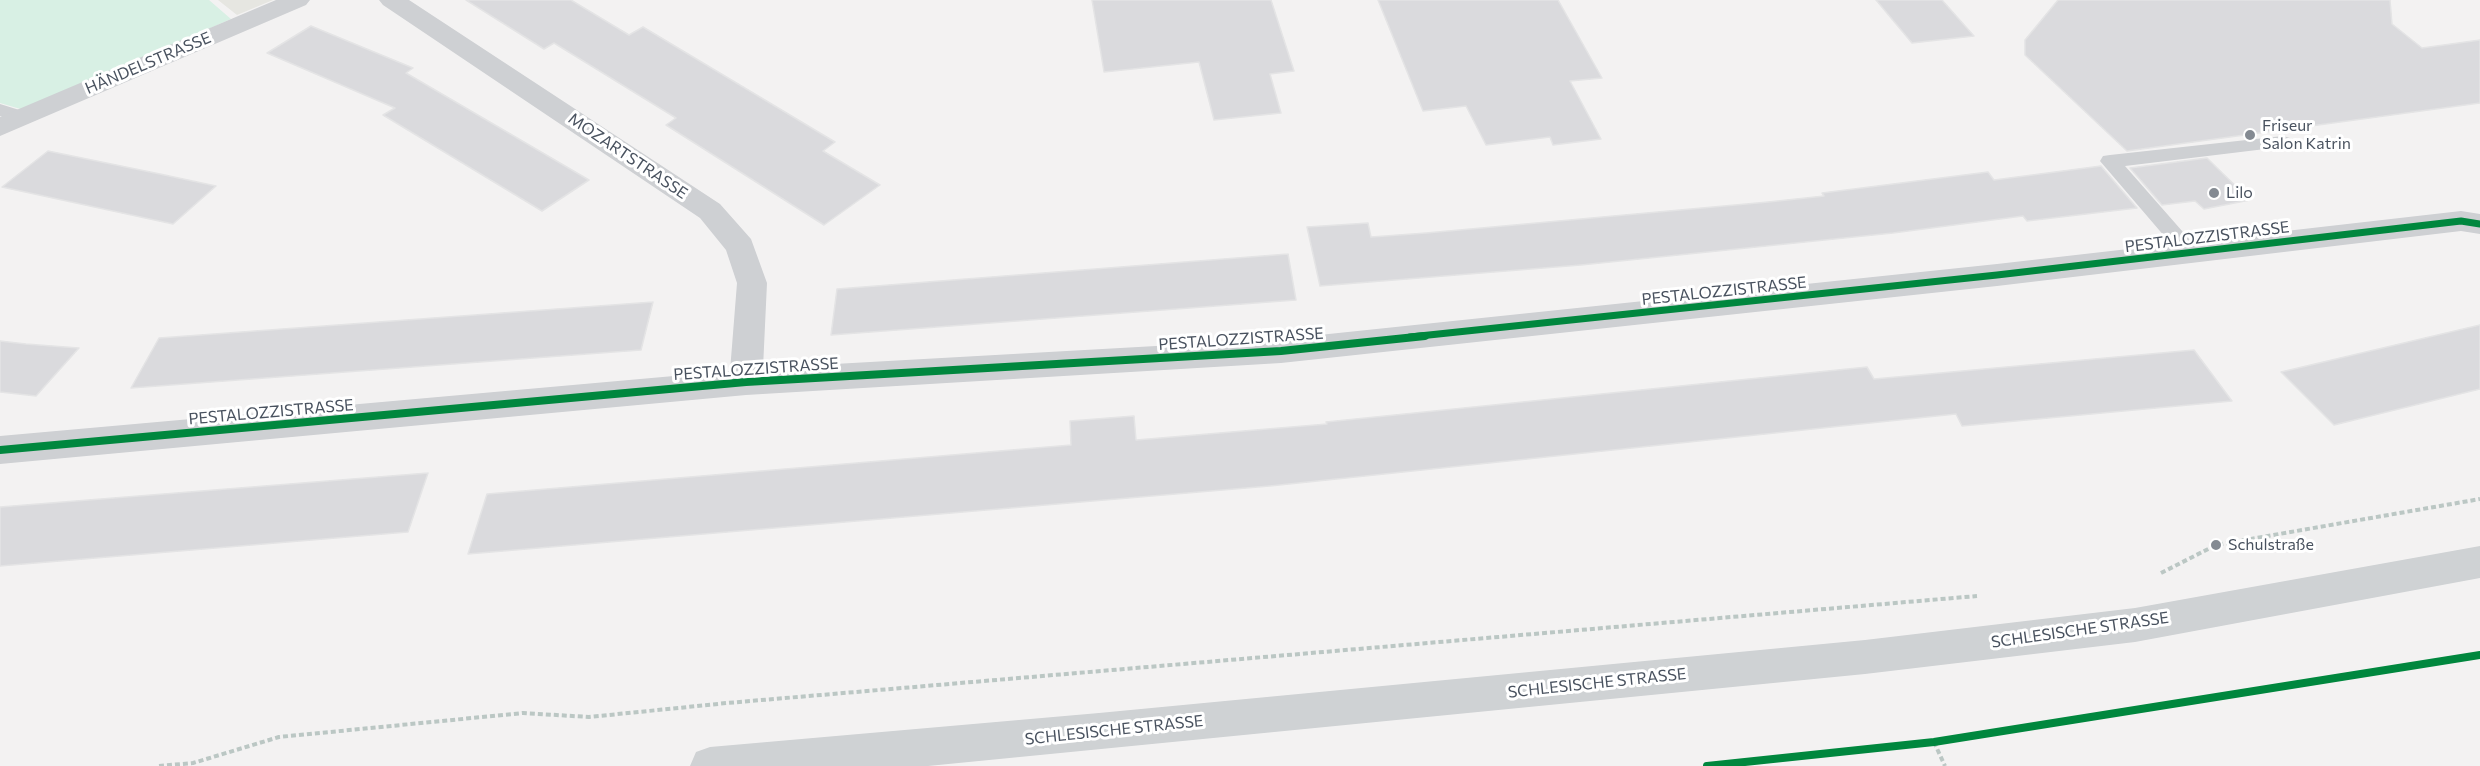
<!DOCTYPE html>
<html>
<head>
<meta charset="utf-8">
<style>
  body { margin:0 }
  canvas { display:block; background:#f3f2f2 }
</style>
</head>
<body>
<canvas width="2480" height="766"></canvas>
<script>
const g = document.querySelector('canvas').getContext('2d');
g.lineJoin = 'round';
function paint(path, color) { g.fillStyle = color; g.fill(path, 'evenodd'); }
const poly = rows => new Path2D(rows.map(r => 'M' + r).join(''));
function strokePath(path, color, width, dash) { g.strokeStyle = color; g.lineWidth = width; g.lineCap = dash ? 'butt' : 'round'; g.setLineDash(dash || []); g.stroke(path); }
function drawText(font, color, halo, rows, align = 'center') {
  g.font = font + ' Commissioner,sans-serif'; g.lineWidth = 6; g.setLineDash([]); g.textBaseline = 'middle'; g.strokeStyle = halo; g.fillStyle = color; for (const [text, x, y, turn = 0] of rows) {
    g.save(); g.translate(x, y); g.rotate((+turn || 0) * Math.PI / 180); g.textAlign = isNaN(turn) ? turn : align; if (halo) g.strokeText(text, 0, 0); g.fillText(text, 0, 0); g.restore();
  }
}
paint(poly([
  [218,0,273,0,237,15]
]), '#e6e6e1');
paint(poly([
  [0,0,209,0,231,19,24,110,0,103]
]), '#d8f0e4');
const building = poly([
  [466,0,571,0,629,35,643,27,835,142,823,151,880,185,824,225,666,125,676,118,554,43,544,49,466,0],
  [1092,0,1271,0,1294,71,1270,74,1281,113,1214,120,1199,62,1104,72,1092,0],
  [1378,0,1558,0,1602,78,1570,81,1601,139,1553,145,1550,137,1486,145,1466,106,1423,111,1378,0],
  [1876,0,1942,0,1974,36,1912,43,1876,0],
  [2058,0,2390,0,2392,24,2422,48,2480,40,2480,103,2127,151,2025,55,2025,40,2058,0],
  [311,26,413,68,406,73,589,180,542,211,383,115,395,108,267,53,311,26],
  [48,151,160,174,216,186,173,224,2,187,48,151],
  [2207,158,2250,200,2204,209,2195,201,2162,205,2130,168,2207,158],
  [2101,166,2137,208,2027,221,2023,216,1893,233,1581,265,1320,286,1307,227,1368,223,1371,237,1426,233,1768,202,1824,196,1822,193,1988,172,1994,180,2101,166],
  [1288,254,1296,300,831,335,837,289,1288,254],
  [653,302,641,350,131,388,159,338,653,302],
  [2480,325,2480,389,2334,425,2281,372,2480,325],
  [0,341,26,344,79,348,36,396,0,392,0,341],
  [2194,350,2232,401,1962,426,1956,414,1270,486,468,554,487,494,1071,445,1070,421,1134,416,1136,440,1327,424,1326,422,1867,367,1874,379,2194,350],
  [428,473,408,532,0,566,0,507,428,473]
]);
paint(building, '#dadadd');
strokePath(building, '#e4e4e5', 1.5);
strokePath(poly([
  [2161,573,2216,545,2480,499],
  [1934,742,1945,766],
  [159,766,193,763,279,737,523,713,589,717,727,703,1977,596],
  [1707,766,1934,742,2480,655]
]), '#bbc7c4', 4, [5, 3]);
paint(poly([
  [0,104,29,113,31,117,29,121,22,123,0,116,0,104],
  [2283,136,2290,138,2293,142,2290,146,2125,166,2197,248,2200,253,2197,258,2190,260,2183,258,2100,161,2103,156,2110,155,2283,136]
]), '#ced0d3');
paint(poly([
  [276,0,310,0,306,5,0,136,0,117,276,0],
  [379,0,409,0,720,204,751,239,767,283,763,368,1281,339,1997,264,2461,211,2480,214,2480,234,2461,231,1997,286,1281,363,746,395,0,464,0,436,730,371,737,283,726,250,700,218,383,5,379,0]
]), '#ced0d3');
paint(poly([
  [2480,546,2480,578,2135,642,1865,674,928,766,690,766,696,752,710,747,1099,713,1865,640,2135,608,2480,546]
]), '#cfd2d4');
strokePath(poly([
  [1410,337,1997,275,2461,221,2480,224]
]), '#00873e', 7);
strokePath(poly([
  [0,450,746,382,1281,351,1425,336],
  [1707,766,1934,742,2480,655]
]), '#00873e', 8);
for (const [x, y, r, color] of [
  [2250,135,6,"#848a92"],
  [2214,193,6,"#848a92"],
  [2216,545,6,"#848a92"]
]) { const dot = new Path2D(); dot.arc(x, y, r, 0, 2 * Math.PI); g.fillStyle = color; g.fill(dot); strokePath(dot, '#fff', 2); }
drawText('16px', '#49525f', '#fff', [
  ["HÄNDELSTRASSE",148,63,-23],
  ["MOZARTSTRASSE",628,156,34],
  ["PESTALOZZISTRASSE",2207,237,-7],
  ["PESTALOZZISTRASSE",1724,291,-6],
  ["PESTALOZZISTRASSE",1241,339,-4],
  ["PESTALOZZISTRASSE",756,369,-4],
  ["PESTALOZZISTRASSE",271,412,-5],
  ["SCHLESISCHE STRASSE",2080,630,-8],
  ["SCHLESISCHE STRASSE",1597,683,-6],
  ["SCHLESISCHE STRASSE",1114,730,-6]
]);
drawText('16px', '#49525f', '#fff', [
  ["Friseur",2262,126],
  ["Salon Katrin",2262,144],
  ["Lilo",2226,193],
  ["Schulstraße",2228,545]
], 'left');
</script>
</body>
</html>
